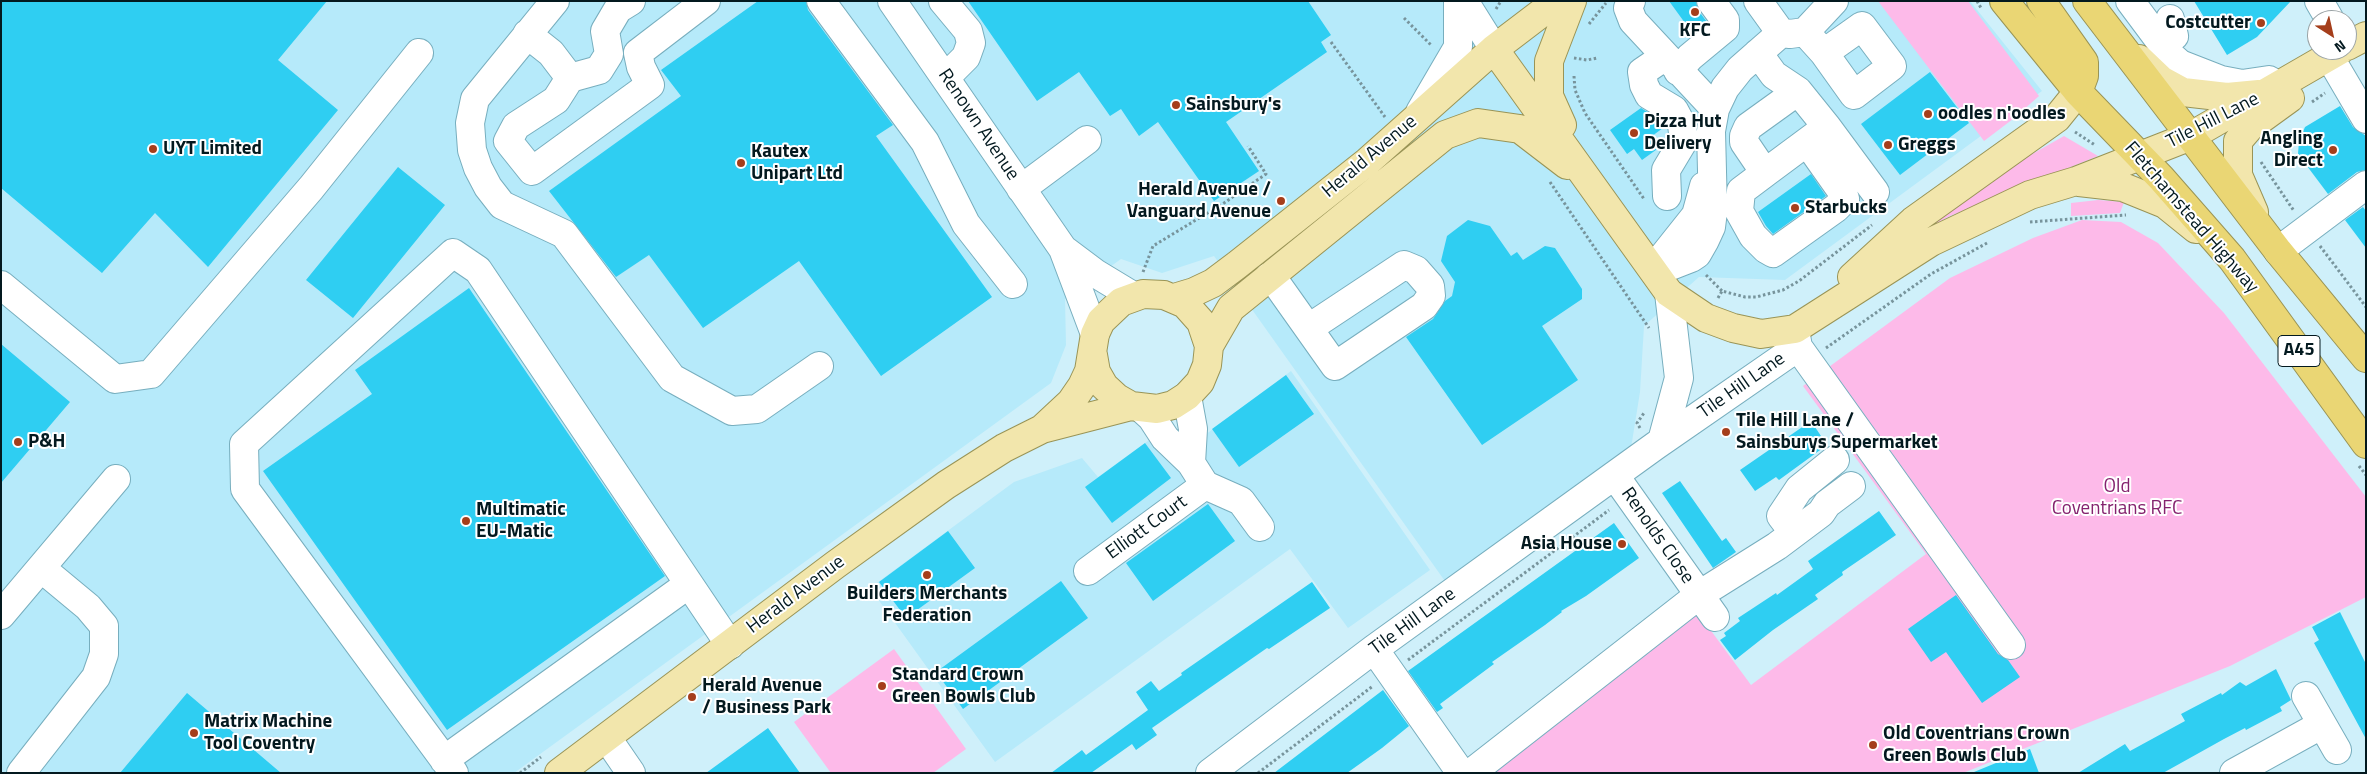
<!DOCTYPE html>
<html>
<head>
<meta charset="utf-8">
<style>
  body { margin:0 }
  #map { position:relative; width:2367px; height:774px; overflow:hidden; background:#cff0fa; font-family:"Titillium Web",sans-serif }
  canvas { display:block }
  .frame { position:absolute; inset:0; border:2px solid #03191f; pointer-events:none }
  .north { position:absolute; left:2307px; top:10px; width:50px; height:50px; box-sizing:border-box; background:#fff; border:1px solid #9aa3a5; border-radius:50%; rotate:145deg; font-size:14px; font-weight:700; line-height:20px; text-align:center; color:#03191f }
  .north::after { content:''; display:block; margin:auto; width:18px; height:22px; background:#a53e1b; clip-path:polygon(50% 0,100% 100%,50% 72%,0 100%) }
</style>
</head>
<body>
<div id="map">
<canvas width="2367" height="774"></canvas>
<div class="frame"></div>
<div class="north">N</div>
</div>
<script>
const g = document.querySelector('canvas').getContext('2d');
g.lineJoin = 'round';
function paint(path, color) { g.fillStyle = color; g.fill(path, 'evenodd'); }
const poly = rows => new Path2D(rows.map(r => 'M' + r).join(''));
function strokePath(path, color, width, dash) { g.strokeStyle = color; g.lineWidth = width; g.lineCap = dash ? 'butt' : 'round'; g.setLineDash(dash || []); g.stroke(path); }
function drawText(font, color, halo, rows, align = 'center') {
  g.font = font + ' "Titillium Web",sans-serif'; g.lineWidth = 4; g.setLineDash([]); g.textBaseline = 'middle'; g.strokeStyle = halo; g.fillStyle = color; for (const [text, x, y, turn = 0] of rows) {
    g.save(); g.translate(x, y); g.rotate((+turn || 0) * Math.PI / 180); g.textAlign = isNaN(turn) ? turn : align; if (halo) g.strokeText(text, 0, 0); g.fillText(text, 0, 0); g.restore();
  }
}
paint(poly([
  [1,1,1970,1,2042,91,1785,280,1699,277,1644,326,1640,392,1631,448,1447,584,1214,256,1162,273,1121,259,1065,299,1066,345,1051,383,514,773,1,773],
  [1291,371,1430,570,1348,628,1290,549,995,762,870,588,1014,482,1082,458,1098,477,1152,438,1170,461]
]), '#b6eafa');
paint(poly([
  [1878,1,1968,1,2039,96,2013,119,1984,141],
  [2064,136,2098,156,1950,216,1905,241,1976,186],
  [2098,200,2124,202,2120,213,2071,216,2071,203],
  [2082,220,2121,222,2158,243,2224,313,2366,497,2366,597,2230,666,1963,773,1479,773,1695,609,1751,685,1926,554,1803,386,1950,278,2033,238],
  [894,649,966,749,933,773,831,773,794,722]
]), '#fdbae9');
paint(poly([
  [1,1,327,1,278,60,338,110,208,267,155,213,102,273,1,188],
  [758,1,806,1,808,10,893,125,876,136,992,297,881,376,799,261,703,328,649,255,616,277,549,191,681,96,661,70],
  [968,1,1308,1,1331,35,1321,42,1327,52,1226,122,1259,171,1214,201,1158,122,1139,136,1121,109,1110,116,1079,72,1037,101],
  [1669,1,1696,1,1698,10,1707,22,1693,34],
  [2194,1,2291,1,2257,37,2227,55],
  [1930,72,1969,123,1900,175,1861,124],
  [2340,106,2353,127,2366,136,2366,170,2357,172,2328,194,2298,154,2299,141,2305,127],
  [1641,108,1655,117,1663,128,1652,136,1660,147,1642,160,1634,149,1627,154,1610,130],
  [398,167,445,205,353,318,306,280],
  [1811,174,1826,196,1773,234,1766,226,1758,212],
  [2363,207,2366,211,2366,248,2345,220],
  [1468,220,1490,226,1511,256,1517,252,1523,260,1545,246,1555,248,1582,289,1582,299,1542,326,1578,380,1482,445,1406,337,1433,319,1445,301,1452,296,1455,282,1441,261,1447,236],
  [469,288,665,576,447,730,263,471,372,394,355,370],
  [1,344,70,402,1,483],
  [1286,375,1314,414,1239,467,1212,429],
  [1811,421,1827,445,1779,480,1776,477,1755,491,1740,470],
  [1145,443,1171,478,1112,523,1085,487],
  [1680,481,1722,541,1726,538,1736,552,1713,568,1662,493],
  [1208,504,1235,541,1153,601,1126,563],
  [1879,511,1896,535,1842,572,1843,575,1815,595,1818,599,1773,630,1735,660,1720,640,1726,636,1724,633,1740,621,1738,618,1776,593,1777,595,1813,569,1808,561],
  [1614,523,1639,558,1586,596,1561,611,1562,612,1545,625,1492,662,1494,664,1440,704,1443,708,1437,712,1408,671],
  [948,531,975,568,906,618,879,582],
  [1061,581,1088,618,963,709,936,672],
  [1312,582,1330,608,1269,649,1267,648,1152,728,1157,735,1136,750,1132,744,1091,773,1051,773,1082,750,1086,755,1148,710,1136,692,1151,681,1159,691,1182,675,1181,673],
  [1956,595,1998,654,2008,660,2020,677,1982,703,1946,652,1931,662,1908,629],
  [2340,612,2366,664,2366,739,2314,643,2319,640,2312,627],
  [2276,669,2291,700,2280,707,2282,711,2246,730,2245,728,2224,739,2163,773,2078,773,2125,744,2130,751,2185,721,2181,714,2221,693,2222,695,2240,682,2246,686],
  [1383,690,1409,726,1382,748,1347,773,1274,773],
  [187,693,281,773,120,773],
  [768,728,800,773,706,773],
  [2030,749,2039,773,1974,773,1974,772]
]), '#2fcef2');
const minor = poly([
  [555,1,475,99,470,123,472,150,478,168,488,187,502,205,564,234,672,378,732,411,757,409,819,366],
  [631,1,618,9,605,31,609,54,599,70,570,78,556,100,516,126,508,141,532,171,650,85,641,67,638,53,706,1],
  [821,1,925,142,966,224,1013,284],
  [892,1,1063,249,1095,334],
  [943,1,968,31,971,43,966,57,946,77],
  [1464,1,1494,49],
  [1631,1,1628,8,1633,21,1715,109],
  [1758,1,1781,33],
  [2130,1,2171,56,2180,64,2221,80,2242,84,2269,80],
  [2319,1,2330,20],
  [1805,32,1834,1],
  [527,34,551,53,570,78],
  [2162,45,2174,36,2170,19],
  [1758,53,1774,75,1798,91,1827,127,1765,173,1744,142,1744,136,1748,127,1798,91],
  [2329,56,2366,119],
  [1664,57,1642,72,1644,85,1649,95,1674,110,1682,125,1684,140,1666,170,1667,196],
  [1678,71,1690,57,1725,28,1725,20,1711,1],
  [1420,112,1458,47,1458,1],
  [1827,127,1875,192],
  [1765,173,1741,191,1739,211,1753,236,1766,249,1773,253,1836,208,1845,199,1843,193,1807,142],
  [1021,189,1087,140],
  [1063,249,1095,273,1133,296],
  [2278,251,2366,185],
  [1653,269,1696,215,1704,186],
  [1655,272,1691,258,1697,254,1705,240,1711,227,1713,211,1711,131,1715,109,1725,88,1740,69,1781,33,1790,34,1805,32,1824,53,1862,26,1892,66,1854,95,1824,53],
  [1269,277,1279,287,1335,366,1424,306,1431,296,1430,286,1416,270,1404,265,1309,328],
  [1,285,115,379,151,374,311,188,419,53],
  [1795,330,1798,347,2011,645],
  [1187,396,1193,429,1191,463],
  [1141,408,1152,418,1165,438,1191,463,1205,485,1241,501,1260,527],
  [1662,441,1679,378,1669,293],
  [1615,476,1715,617],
  [1794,533,1781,516,1799,489,1835,460],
  [1088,571,1205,485],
  [1,615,116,479],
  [1374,649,1461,773],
  [2306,696,2337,750],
  [607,738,631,773],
  [444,760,689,584],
  [21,773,96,677,104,654,104,626,88,607,41,568],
  [454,773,245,489,244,444,453,253,478,270,730,645],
  [1210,773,1374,649,1655,446,1798,347],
  [1471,773,1699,595,1777,546,1821,513,1827,504,1851,486],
  [2234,773,2321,725]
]);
const major = poly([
  [2347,46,2366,36],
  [1494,49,1669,293,1706,318,1733,328,1761,334,1795,329,1931,242,2030,195,2076,181,2191,136,2340,50],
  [2139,59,2161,80,2183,92,2227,97,2259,94],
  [1562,125,1549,96,1549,61,1572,1],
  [2079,182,2123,187,2165,204,2196,229],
  [2254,212,2238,175,2238,141,2250,127,2290,98],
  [1852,277,1913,221,2057,118,2078,92],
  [1174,298,1194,292,1213,283,1237,265,1367,162,1494,49,1557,1],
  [1209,346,1231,308,1445,135,1478,123,1520,129,1567,165],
  [1093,355,1096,372,1104,386,1117,398,1131,406],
  [559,773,835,565,946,485,1004,448,1042,429,1131,406,1157,409,1173,405,1187,396,1200,382,1207,365,1209,346,1201,322,1185,304,1164,295,1143,294,1121,302,1101,321,1095,334,1089,371,1082,386,1071,402,1042,429]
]);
const highway = poly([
  [2004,1,2078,92,2161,178,2232,259,2366,444],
  [2041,1,2084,62,2084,76,2078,92],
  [2087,1,2278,251,2366,358]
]);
strokePath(minor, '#77aebe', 30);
strokePath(major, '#999456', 30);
strokePath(highway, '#999456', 30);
strokePath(poly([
  [1977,1,1981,8],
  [1496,9,1501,1],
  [1404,18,1432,46],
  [1589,24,1606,3],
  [1331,42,1385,117],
  [1574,58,1587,60,1597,58],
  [1574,76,1575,90,1585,113,1644,199],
  [2312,102,2325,93],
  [2075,132,2095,145],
  [2261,162,2294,211],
  [1550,182,1649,328],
  [2030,222,2126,215],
  [2320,246,2366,307],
  [1143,272,1153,246,1224,203,1266,174,1248,146],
  [1706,275,1722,291],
  [1718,298,1722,291,1745,297,1756,297,1783,290,1799,281,1872,225],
  [1826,348,1931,274,1987,243],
  [1640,428,1637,423,1644,413],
  [2359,466,2366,475],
  [1408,660,1609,510],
  [520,773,541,757],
  [1258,773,1373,686]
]), '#77949c', 3, [2.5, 2.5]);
strokePath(minor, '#fff', 28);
strokePath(major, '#f2e6ac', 28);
strokePath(highway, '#ead674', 28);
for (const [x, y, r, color] of [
  [1695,12,5,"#a53e1b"],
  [2261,23,5,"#a53e1b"],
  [1176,105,5,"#a53e1b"],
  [1928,114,5,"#a53e1b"],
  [1634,133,5,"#a53e1b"],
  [1888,145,5,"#a53e1b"],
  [153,149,5,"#a53e1b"],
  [2333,150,5,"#a53e1b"],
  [741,163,5,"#a53e1b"],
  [1281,201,5,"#a53e1b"],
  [1795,208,5,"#a53e1b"],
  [1726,432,5,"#a53e1b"],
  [18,442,5,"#a53e1b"],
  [466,521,5,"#a53e1b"],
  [1622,544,5,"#a53e1b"],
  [927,575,5,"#a53e1b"],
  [882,686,5,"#a53e1b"],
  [692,697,5,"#a53e1b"],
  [194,733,5,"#a53e1b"],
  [1873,745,5,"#a53e1b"]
]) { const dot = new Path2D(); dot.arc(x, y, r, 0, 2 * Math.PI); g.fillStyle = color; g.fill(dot); strokePath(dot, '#fff', 2); }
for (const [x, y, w] of [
  [2299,351,42]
]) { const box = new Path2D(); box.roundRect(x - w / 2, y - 15.5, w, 31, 4); g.fillStyle = '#fff'; g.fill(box); strokePath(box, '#03191f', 1); }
drawText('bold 18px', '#03191f', null, [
  ["A45",2299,351]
]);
drawText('bold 19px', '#03191f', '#fff', [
  ["Costcutter",2251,23,"right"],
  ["KFC",1695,31,"center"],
  ["Sainsbury's",1186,105],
  ["oodles n'oodles",1938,114],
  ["Pizza Hut",1644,122],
  ["Delivery",1644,144],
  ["Angling",2323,139,"right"],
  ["Direct",2323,161,"right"],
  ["Greggs",1898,145],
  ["UYT Limited",163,149],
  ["Kautex",751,152],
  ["Unipart Ltd",751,174],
  ["Herald Avenue /",1271,190,"right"],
  ["Vanguard Avenue",1271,212,"right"],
  ["Starbucks",1805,208],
  ["Tile Hill Lane /",1736,421],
  ["Sainsburys Supermarket",1736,443],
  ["P&H",28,442],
  ["Multimatic",476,510],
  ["EU-Matic",476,532],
  ["Asia House",1612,544,"right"],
  ["Builders Merchants",927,594,"center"],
  ["Federation",927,616,"center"],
  ["Standard Crown",892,675],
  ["Green Bowls Club",892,697],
  ["Herald Avenue",702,686],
  ["/ Business Park",702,708],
  ["Matrix Machine",204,722],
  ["Tool Coventry",204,744],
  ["Old Coventrians Crown",1883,734],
  ["Green Bowls Club",1883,756]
], 'left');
drawText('19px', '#03191f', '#fff', [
  ["Tile Hill Lane",2213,121,-27],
  ["Renown Avenue",978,125,56],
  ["Herald Avenue",1370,157,-40],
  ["Fletchamstead Highway",2191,218,49],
  ["Tile Hill Lane",1742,386,-35],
  ["Elliott Court",1147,528,-36],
  ["Renolds Close",1657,536,55],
  ["Herald Avenue",796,595,-37],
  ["Tile Hill Lane",1413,622,-36]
]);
drawText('19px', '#84226e', '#fff', [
  ["Old",2117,487],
  ["Coventrians RFC",2117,509]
]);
</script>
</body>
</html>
